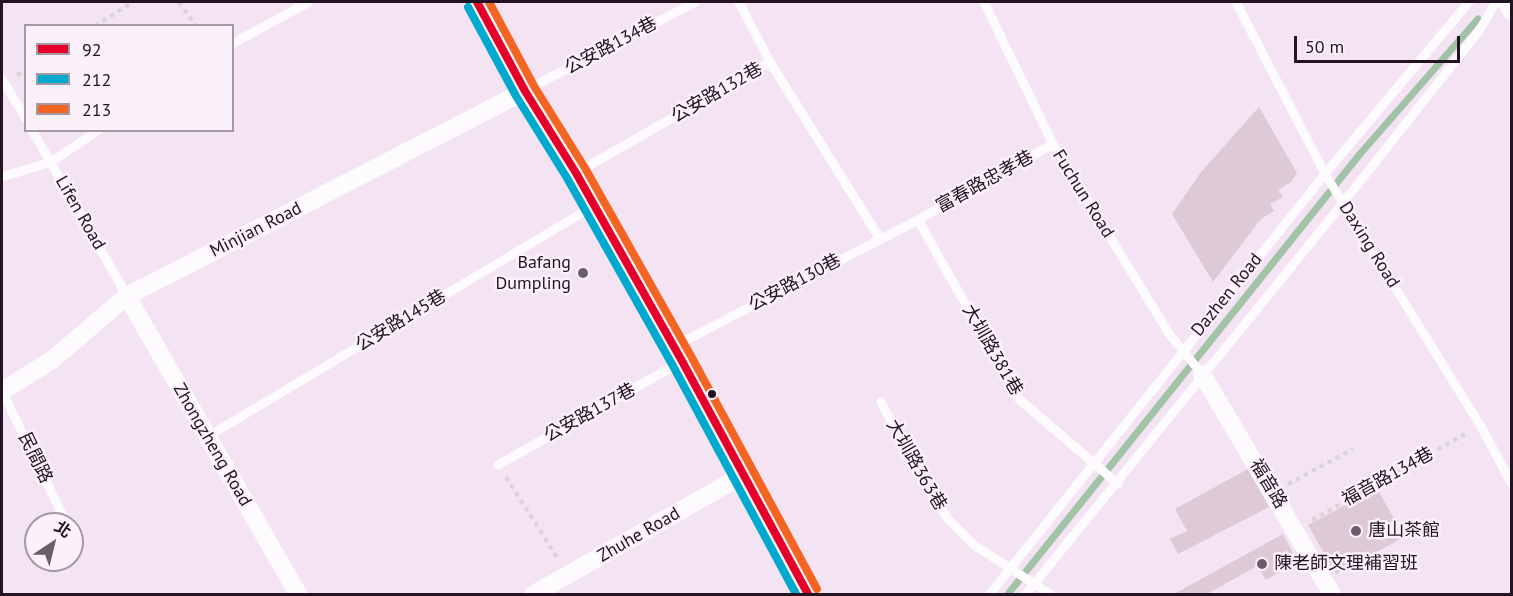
<!DOCTYPE html>
<html>
<head>
<meta charset="utf-8">
<style>
  body { margin:0 }
  #map { position:relative; width:1513px; height:596px; overflow:hidden; background:#f4e3f2; font-family:"PT Sans","Noto Sans TC",sans-serif }
  canvas { display:block }
  .frame { position:absolute; inset:0; border:3px solid #241323; pointer-events:none }
  .legend { position:absolute; left:24px; top:24px; width:210px; height:108px; box-sizing:border-box; background:#fbf1fa; border:2px solid #a598a4; margin:0; padding:8px 10px; list-style:none; font-size:18px; color:#241323 }
  .legend li { display:flex; align-items:center; gap:12px; height:30px }
  .legend b { width:30px; border:2px solid #a598a4 }
  .north { position:absolute; left:24px; top:512px; width:60px; height:60px; box-sizing:border-box; background:#fbf1fa; border:2px solid #a598a4; border-radius:50%; rotate:35deg; font-size:16px; font-weight:700; line-height:24px; text-align:center; color:#241323 }
  .north::after { content:''; display:block; margin:auto; width:21px; height:27px; background:#6d5c6b; clip-path:polygon(50% 0,100% 100%,50% 72%,0 100%) }
  .scale { position:absolute; left:1294px; top:36px; width:166px; height:27px; box-sizing:border-box; border:3px solid #241323; border-top:0; padding-left:8px; font-size:18px; line-height:21px; white-space:nowrap; color:#241323; -webkit-text-stroke:4px #fbf1fa; paint-order:stroke }
</style>
</head>
<body>
<div id="map">
<canvas width="1513" height="596"></canvas>
<div class="frame"></div>
<ul class="legend">
<li><b style="height:8px;background:#e4002b"></b>92</li>
<li><b style="height:8px;background:#00a9ce"></b>212</li>
<li><b style="height:8px;background:#f26522"></b>213</li>
</ul>
<div class="north">北</div>
<div class="scale">50 m</div>
</div>
<script>
const g = document.querySelector('canvas').getContext('2d');
g.lineJoin = 'round';
const poly = rows => new Path2D(rows.map(r => 'M' + r).join(''));
function strokePath(path, color, width, dash) { g.strokeStyle = color; g.lineWidth = width; g.lineCap = dash ? 'butt' : 'round'; g.setLineDash(dash || []); g.stroke(path); }
function paint(path, color) { g.fillStyle = color; g.fill(path, 'evenodd'); }
function drawText(font, color, halo, rows, align = 'center') {
  g.font = font + ' "PT Sans","Noto Sans TC",sans-serif'; g.lineWidth = 5; g.setLineDash([]); g.textBaseline = 'middle'; g.strokeStyle = halo; g.fillStyle = color; for (const [text, x, y, turn = 0] of rows) {
    g.save(); g.translate(x, y); g.rotate((+turn || 0) * Math.PI / 180); g.textAlign = isNaN(turn) ? turn : align; if (halo) g.strokeText(text, 0, 0); g.fillText(text, 0, 0); g.restore();
  }
}
strokePath(poly([
  [1008,594,1360,154,1478,19]
]), '#a1c2a6', 7);
paint(poly([
  [1259,107,1297,173,1291,182,1278,190,1283,197,1270,204,1274,211,1261,219,1213,282,1172,214,1201,172],
  [1248,469,1269,507,1178,554,1170,539,1187,531,1175,509],
  [1377,488,1404,537,1336,574,1308,525],
  [1283,534,1298,562,1266,580,1257,566,1207,594,1174,594]
]), '#decad7');
strokePath(poly([
  [179,2,196,26],
  [95,26,133,2],
  [17,75,26,70],
  [506,477,558,559],
  [1288,484,1353,449],
  [1312,520,1467,433]
]), '#d9d4d8', 4, [4.5, 4.5]);
strokePath(poly([
  [739,2,770,62],
  [984,2,1053,144,1170,335,1202,374],
  [1236,2,1325,174,1480,425,1512,484],
  [232,44,309,2],
  [2,79,26,119],
  [528,89,696,2],
  [32,130,127,296],
  [578,172,770,62,880,239],
  [2,177,51,162,99,130],
  [918,220,1019,399,1118,484],
  [675,346,918,220,1053,144],
  [2,391,67,524],
  [881,402,925,485,949,520,974,545,1050,594],
  [207,437,592,207],
  [498,465,681,362],
  [72,535,76,544],
  [990,594,1325,174,1469,2],
  [1026,594,1343,203,1479,31,1496,2]
]), '#fdfbfd', 9);
strokePath(poly([
  [1506,2,1512,12],
  [127,296,298,594],
  [1202,374,1332,594],
  [2,391,52,360,127,296,525,91],
  [534,594,743,475]
]), '#fdfbfd', 18);
strokePath(poly([
  [477,2,525,91,576,173,682,361,808,594]
]), '#f5f1f0', 27);
strokePath(poly([
  [477,2,525,91,576,173,682,361,808,594]
]), '#e4002b', 8);
strokePath(poly([
  [468,7,516,96,567,178,673,366,796,594]
]), '#00a9ce', 8);
strokePath(poly([
  [489,2,534,86,585,168,691,356,817,589]
]), '#f26522', 8);
for (const [x, y, r, color] of [
  [583,273,6,"#6d5c6b"],
  [712,394,5,"#241323"],
  [1356,531,6,"#6d5c6b"],
  [1262,564,6,"#6d5c6b"]
]) { const dot = new Path2D(); dot.arc(x, y, r, 0, 2 * Math.PI); g.fillStyle = color; g.fill(dot); strokePath(dot, '#fbf1fa', 2); }
drawText('18px', '#241323', '#fbf1fa', [
  ["公安路134巷",611,46,-28],
  ["公安路132巷",717,93,-30],
  ["富春路忠孝巷",985,182,-29],
  ["Fuchun Road",1083,194,58],
  ["Lifen Road",80,213,60],
  ["Minjian Road",256,230,-27],
  ["Daxing Road",1369,245,58],
  ["公安路130巷",795,283,-28],
  ["Dazhen Road",1227,295,-51],
  ["公安路145巷",401,321,-31],
  ["大圳路381巷",992,350,60],
  ["公安路137巷",590,413,-29],
  ["Zhongzheng Road",212,445,60],
  ["民間路",35,458,64],
  ["大圳路363巷",916,465,60],
  ["福音路134巷",1388,477,-29],
  ["福音路",1268,484,59],
  ["Zhuhe Road",639,535,-30]
]);
drawText('18px', '#241323', '#fbf1fa', [
  ["Bafang",571,263,"right"],
  ["Dumpling",571,284,"right"],
  ["唐山茶館",1368,531],
  ["陳老師文理補習班",1274,564]
], 'left');
</script>
</body>
</html>
